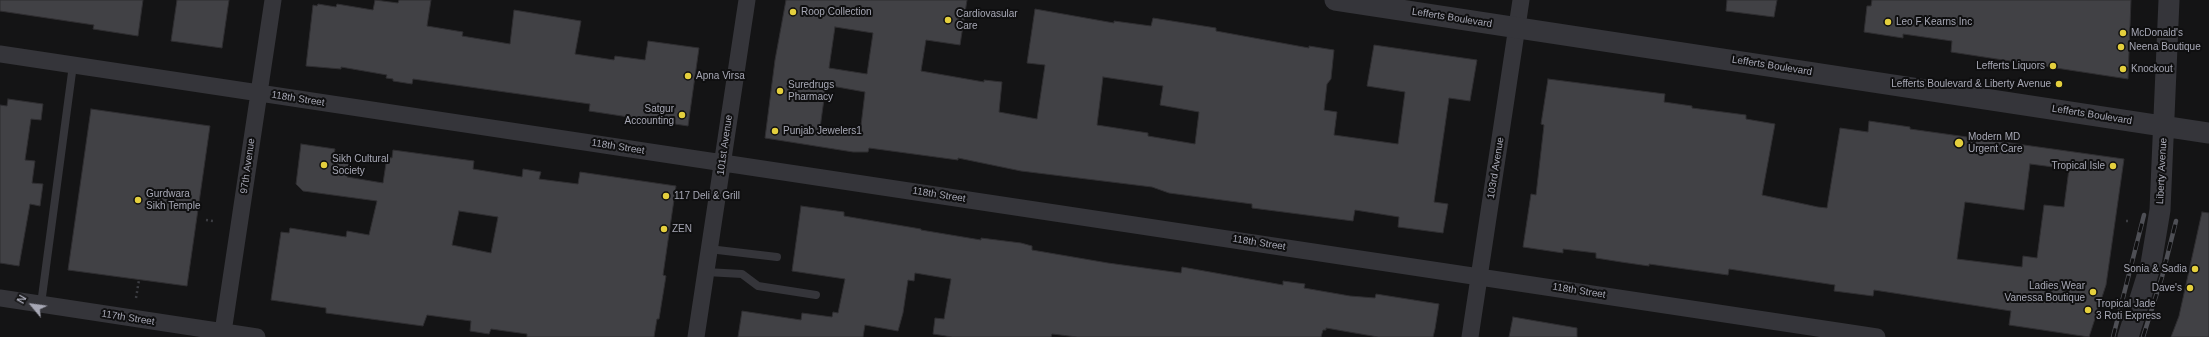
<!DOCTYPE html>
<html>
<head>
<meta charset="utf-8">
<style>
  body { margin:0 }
  #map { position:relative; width:2209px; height:337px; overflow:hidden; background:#141415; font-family:Helvetica,sans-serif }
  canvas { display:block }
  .north { position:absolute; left:12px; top:285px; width:40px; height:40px; -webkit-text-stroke:3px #0f0f10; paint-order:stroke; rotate:299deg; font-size:11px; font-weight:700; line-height:16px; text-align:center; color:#a7a8b5 }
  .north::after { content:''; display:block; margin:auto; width:14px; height:18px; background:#a7a8b5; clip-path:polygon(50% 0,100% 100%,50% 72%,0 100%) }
</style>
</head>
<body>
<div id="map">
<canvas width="2209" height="337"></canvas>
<div class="north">N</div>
</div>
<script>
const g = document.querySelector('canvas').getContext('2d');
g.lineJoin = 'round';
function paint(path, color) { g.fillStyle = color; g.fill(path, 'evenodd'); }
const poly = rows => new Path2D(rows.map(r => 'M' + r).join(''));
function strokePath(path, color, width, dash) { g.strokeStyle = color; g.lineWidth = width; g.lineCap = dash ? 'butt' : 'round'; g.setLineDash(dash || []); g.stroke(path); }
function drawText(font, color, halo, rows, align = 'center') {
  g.font = font + ' Helvetica,sans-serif'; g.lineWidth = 4; g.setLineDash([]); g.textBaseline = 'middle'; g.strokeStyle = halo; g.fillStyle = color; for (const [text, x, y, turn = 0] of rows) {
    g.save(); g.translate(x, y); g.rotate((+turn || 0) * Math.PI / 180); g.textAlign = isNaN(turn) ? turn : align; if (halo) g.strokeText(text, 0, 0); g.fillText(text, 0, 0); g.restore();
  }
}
const building = poly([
  [0,0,143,0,138,36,93,29,94,25,0,11,0,0],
  [177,0,229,0,222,48,171,41,177,0],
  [375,0,398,3,399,0,431,0,427,26,463,32,462,36,510,44,514,10,581,21,575,54,614,60,615,56,645,60,648,41,699,48,688,126,589,111,590,104,413,79,412,84,393,81,393,79,386,78,387,75,341,67,341,69,306,66,313,5,317,6,318,4,336,7,337,4,373,10,375,0],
  [786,0,967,0,960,45,926,40,921,71,984,82,984,80,1002,82,999,112,1037,119,1045,65,1027,63,1035,9,1114,23,1114,21,1151,26,1153,18,1216,28,1216,31,1309,48,1309,46,1334,50,1331,79,1327,84,1324,110,1337,112,1334,135,1398,144,1405,92,1367,86,1374,45,1477,60,1470,101,1449,98,1434,202,1448,204,1443,233,1398,227,1399,217,1355,210,1353,221,1252,208,1252,204,1169,193,1152,187,1021,171,958,158,958,160,869,148,868,152,853,152,765,138,775,60,786,0],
  [835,27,873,33,867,74,829,68,835,27],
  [1103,77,1163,86,1160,105,1199,112,1195,144,1148,136,1148,133,1097,125,1103,77],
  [826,85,865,92,860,134,820,128,826,85],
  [1727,0,1777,0,1774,17,1726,11,1727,0],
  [1872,0,2131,0,2128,79,1951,52,1952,41,1903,34,1903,38,1864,32,1867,6,1871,6,1872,0],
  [1548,79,1665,94,1664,102,1692,106,1692,108,1746,115,1746,119,1775,124,1762,195,1818,207,1827,208,1840,128,1868,132,1869,121,1910,127,1910,129,2124,159,2106,285,2089,337,2009,325,2011,311,1874,290,1873,296,1834,291,1835,285,1729,269,1728,275,1649,264,1649,266,1621,262,1596,258,1596,253,1563,249,1563,253,1523,247,1531,194,1536,195,1544,125,1541,124,1548,79],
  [2030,164,2069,169,2064,207,2044,205,2037,258,2023,256,2022,267,1957,259,1965,202,2024,210,2030,164],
  [8,99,43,104,41,120,31,119,25,160,35,161,32,183,43,184,40,206,30,204,19,266,0,263,0,105,7,106,8,99],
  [91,109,210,126,187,286,68,270,91,109],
  [301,144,335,149,334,154,350,157,347,177,383,183,387,157,392,158,393,150,474,161,473,169,522,177,523,169,541,172,539,179,578,184,580,172,676,186,663,275,666,276,659,319,657,319,654,337,527,337,527,334,491,329,489,334,470,331,471,321,427,315,423,326,326,313,326,308,271,300,281,232,289,233,290,228,346,237,347,231,369,235,377,201,303,191,296,184,301,144],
  [459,211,498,217,491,253,452,245,459,211],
  [801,206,844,212,844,216,921,229,921,230,981,240,981,238,1021,243,1032,246,1032,250,1108,263,1181,273,1182,267,1283,285,1283,281,1305,284,1304,288,1350,296,1375,298,1376,294,1439,304,1435,329,1433,337,1378,337,1326,328,1326,330,1323,330,1321,337,1077,337,1052,334,1051,337,952,337,933,334,935,318,944,319,951,279,915,273,914,281,908,280,903,313,898,331,865,325,863,337,738,337,742,311,801,320,802,313,832,317,833,312,838,313,845,279,792,271,801,206],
  [2202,212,2209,213,2209,337,2171,337,2179,316,2202,212],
  [1513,317,1577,328,1577,337,1509,337,1513,317]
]);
paint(building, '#414145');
strokePath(building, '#2f2e31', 1);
strokePath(poly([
  [206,220,213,221],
  [2126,221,2128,221],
  [136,298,139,280]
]), '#3b3c41', 2.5, [2, 3]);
strokePath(poly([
  [709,249,777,257],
  [706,272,742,274,758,286,816,295],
  [41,304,73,65]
]), '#35353a', 8);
strokePath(poly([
  [0,54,1877,337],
  [0,298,257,337],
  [223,332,273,0],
  [696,337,747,0],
  [1470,337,1521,0]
]), '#35353a', 17);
strokePath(poly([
  [1335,0,2209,133],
  [2128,337,2151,264,2160,210,2169,0]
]), '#35353a', 21);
const rail = poly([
  [2113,337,2144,215],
  [2143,337,2162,277,2176,221]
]);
strokePath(rail, '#4e4f55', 4.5);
strokePath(rail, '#0f0f10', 3, [9]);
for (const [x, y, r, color] of [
  [793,12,4,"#e4cf3d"],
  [948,20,4,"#e4cf3d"],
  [1888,22,4,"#e4cf3d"],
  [2123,33,4,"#e4cf3d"],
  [2121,47,4,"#e4cf3d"],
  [2053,66,4,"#e4cf3d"],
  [2123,69,4,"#e4cf3d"],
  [688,76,4,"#e4cf3d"],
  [2059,84,4,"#e4cf3d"],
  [780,91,4,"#e4cf3d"],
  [682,115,4,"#e4cf3d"],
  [775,131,4,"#e4cf3d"],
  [1959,143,5,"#e4cf3d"],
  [324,165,4,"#e4cf3d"],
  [2113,166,4,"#e4cf3d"],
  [666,196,4,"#e4cf3d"],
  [138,200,4,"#e4cf3d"],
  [664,229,4,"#e4cf3d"],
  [2195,269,4,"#e4cf3d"],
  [2190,288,4,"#e4cf3d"],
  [2093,292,4,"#e4cf3d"],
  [2088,310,4,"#e4cf3d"]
]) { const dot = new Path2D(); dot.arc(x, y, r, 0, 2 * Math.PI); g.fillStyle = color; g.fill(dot); strokePath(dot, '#0f0f10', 1.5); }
drawText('10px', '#a7a8b5', '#0f0f10', [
  ["Roop Collection",801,12],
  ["Cardiovasular",956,14],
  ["Care",956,26],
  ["Leo F Kearns Inc",1896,22],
  ["McDonald's",2131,33],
  ["Neena Boutique",2129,47],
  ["Lefferts Liquors",2045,66,"right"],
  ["Knockout",2131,69],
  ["Apna Virsa",696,76],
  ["Lefferts Boulevard & Liberty Avenue",2051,84,"right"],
  ["Suredrugs",788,85],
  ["Pharmacy",788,97],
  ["Satgur",674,109,"right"],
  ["Accounting",674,121,"right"],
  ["Punjab Jewelers1",783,131],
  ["Modern MD",1968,137],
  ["Urgent Care",1968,149],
  ["Sikh Cultural",332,159],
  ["Society",332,171],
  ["Tropical Isle",2105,166,"right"],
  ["Gurdwara",146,194],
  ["Sikh Temple",146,206],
  ["117 Deli & Grill",674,196],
  ["ZEN",672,229],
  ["Sonia & Sadia",2187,269,"right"],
  ["Ladies Wear",2085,286,"right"],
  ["Vanessa Boutique",2085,298,"right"],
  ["Dave's",2182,288,"right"],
  ["Tropical Jade",2096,304],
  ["3 Roti Express",2096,316]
], 'left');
drawText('10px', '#a7a8b5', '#0f0f10', [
  ["Lefferts Boulevard",1452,18,9],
  ["Lefferts Boulevard",1772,66,9],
  ["118th Street",298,99,9],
  ["Lefferts Boulevard",2092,115,9],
  ["101st Avenue",725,145,-82],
  ["118th Street",618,147,9],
  ["97th Avenue",248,166,-82],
  ["103rd Avenue",1496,168,-81],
  ["Liberty Avenue",2162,171,-87],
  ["118th Street",939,195,9],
  ["118th Street",1259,243,9],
  ["118th Street",1579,291,9],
  ["117th Street",128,318,9]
]);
</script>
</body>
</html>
